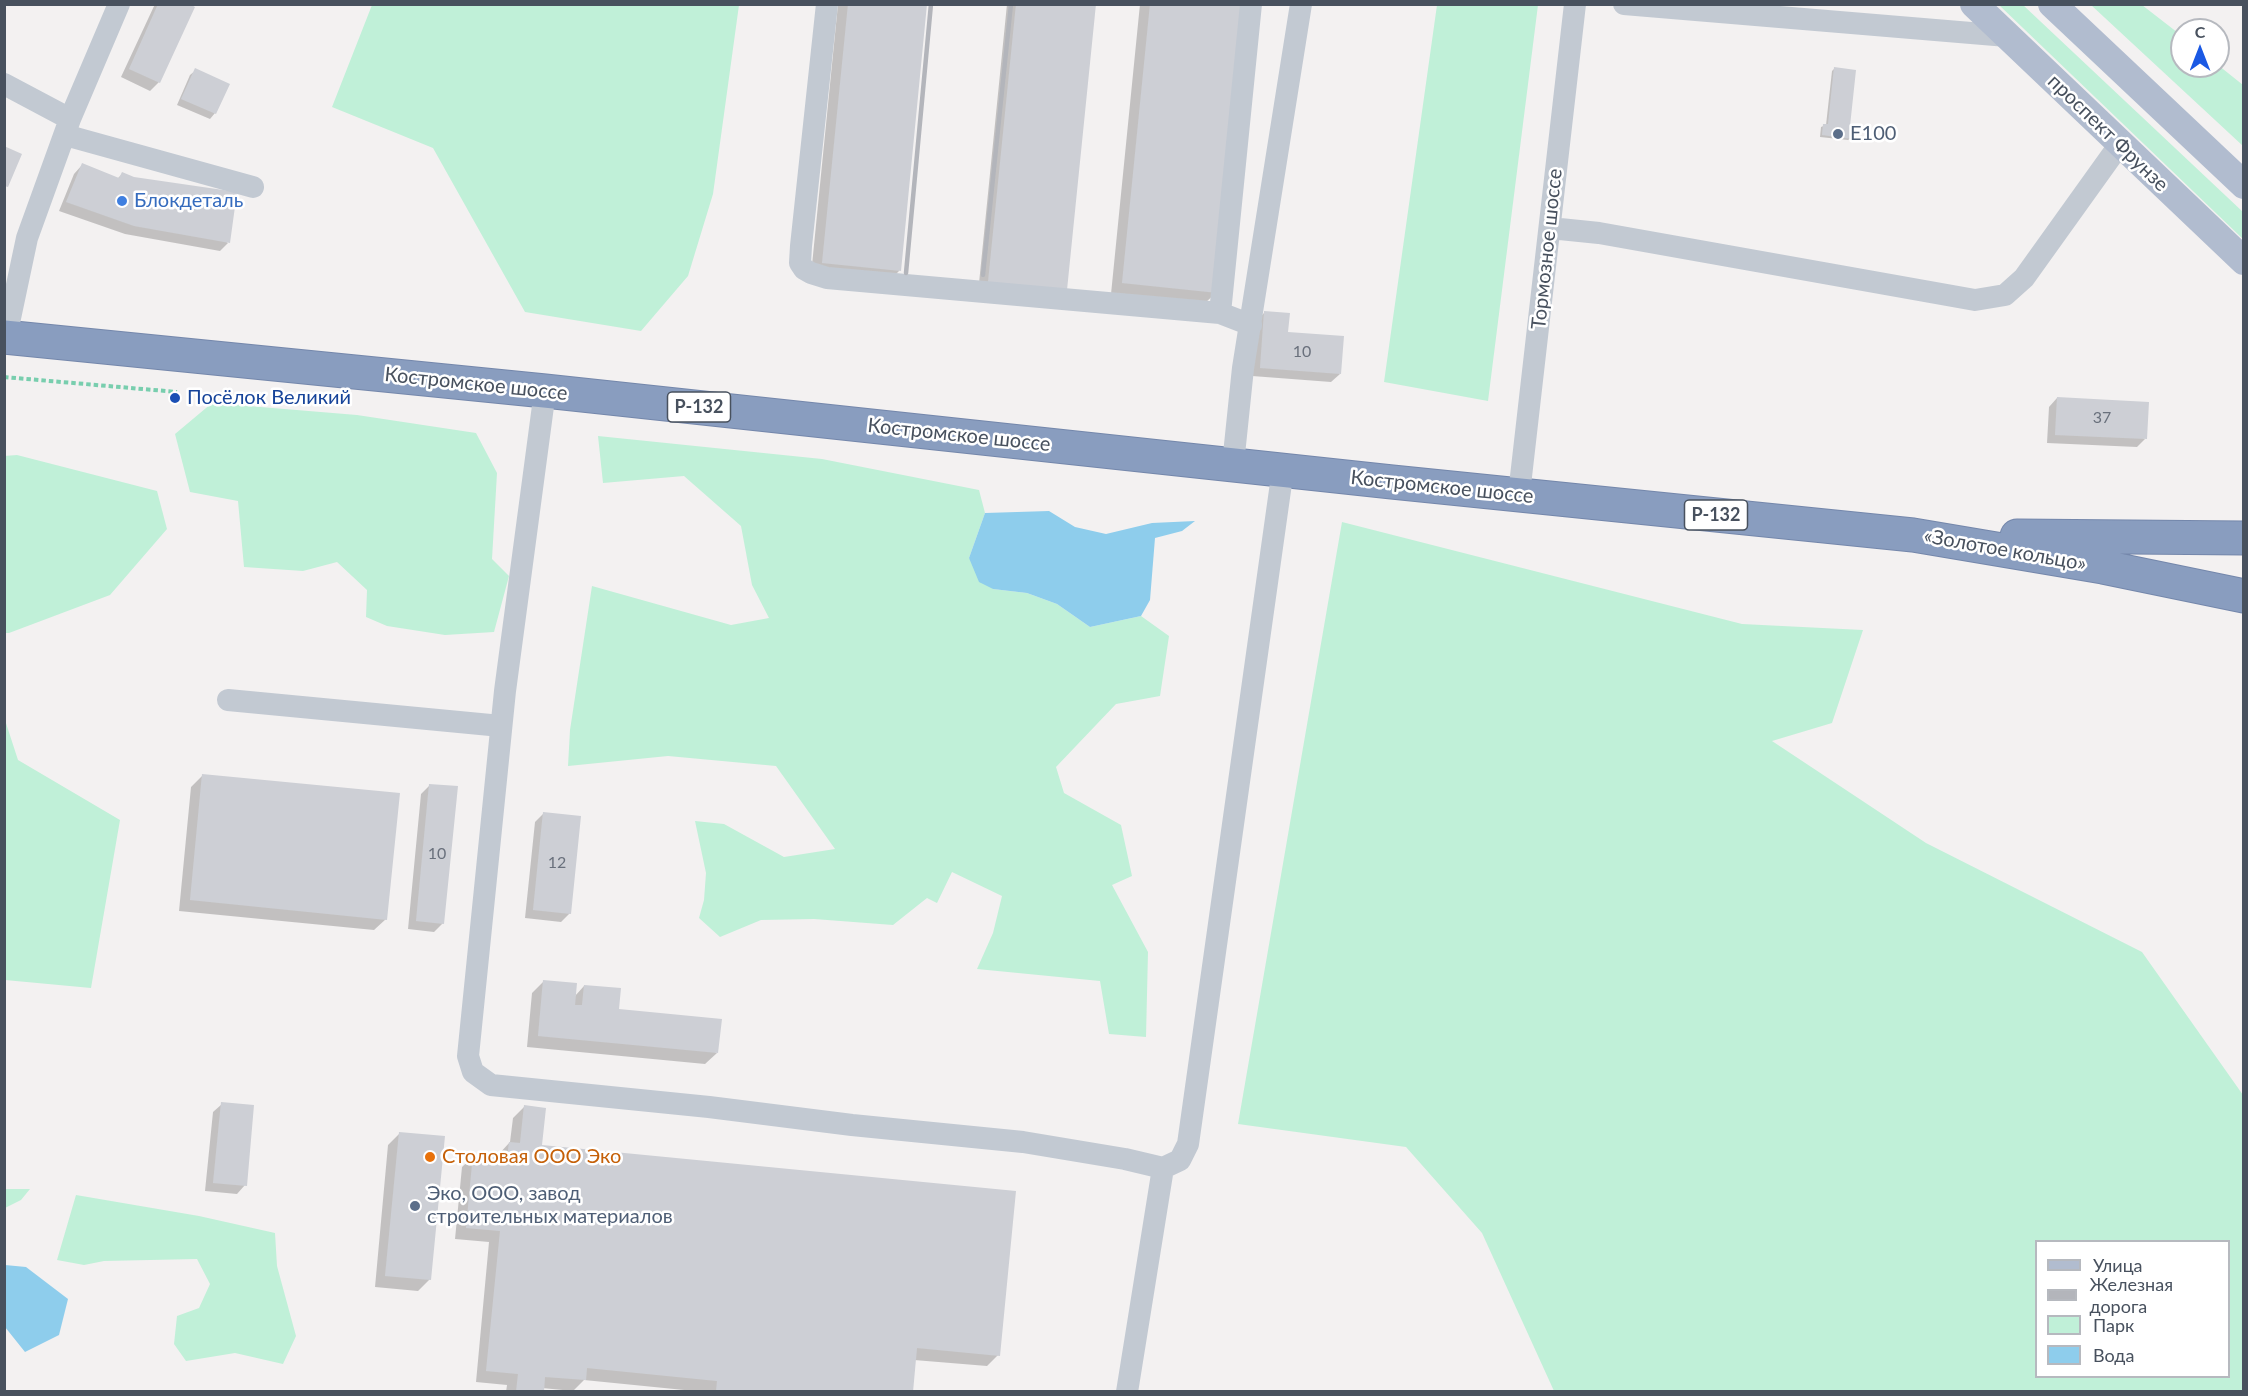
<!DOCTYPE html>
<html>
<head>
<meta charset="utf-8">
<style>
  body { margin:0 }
  #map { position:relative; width:2248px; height:1396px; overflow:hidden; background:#f3f1f1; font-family:Lato,sans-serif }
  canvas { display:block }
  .frame { position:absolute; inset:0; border:6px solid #48515e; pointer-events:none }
  .legend { position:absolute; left:2035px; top:1240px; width:195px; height:138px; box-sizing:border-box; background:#fff; border:2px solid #b6b9bf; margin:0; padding:8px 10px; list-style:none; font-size:18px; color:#48515e }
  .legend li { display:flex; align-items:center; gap:12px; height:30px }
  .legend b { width:30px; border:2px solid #b6b9bf }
  .north { position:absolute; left:2170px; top:18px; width:60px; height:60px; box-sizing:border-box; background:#fff; border:2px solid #b6b9bf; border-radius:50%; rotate:0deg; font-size:16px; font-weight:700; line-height:24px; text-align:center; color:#48515e }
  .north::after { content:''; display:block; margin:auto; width:21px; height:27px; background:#1a59e4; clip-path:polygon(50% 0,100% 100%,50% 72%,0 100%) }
</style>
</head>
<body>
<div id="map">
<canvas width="2248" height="1396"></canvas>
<div class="frame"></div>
<ul class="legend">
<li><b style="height:8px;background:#b1bccf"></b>Улица</li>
<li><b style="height:8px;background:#b3b5bb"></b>Железная дорога</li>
<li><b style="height:16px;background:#c0f0d8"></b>Парк</li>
<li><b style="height:16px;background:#8ecdec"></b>Вода</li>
</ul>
<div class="north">С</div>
</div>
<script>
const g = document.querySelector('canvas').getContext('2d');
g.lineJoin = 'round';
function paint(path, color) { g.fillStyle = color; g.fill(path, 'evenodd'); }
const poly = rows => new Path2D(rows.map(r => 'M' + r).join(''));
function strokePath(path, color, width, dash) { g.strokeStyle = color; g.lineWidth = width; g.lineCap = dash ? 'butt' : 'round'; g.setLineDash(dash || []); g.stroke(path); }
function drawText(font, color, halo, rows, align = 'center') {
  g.font = font + ' Lato,sans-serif'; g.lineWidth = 5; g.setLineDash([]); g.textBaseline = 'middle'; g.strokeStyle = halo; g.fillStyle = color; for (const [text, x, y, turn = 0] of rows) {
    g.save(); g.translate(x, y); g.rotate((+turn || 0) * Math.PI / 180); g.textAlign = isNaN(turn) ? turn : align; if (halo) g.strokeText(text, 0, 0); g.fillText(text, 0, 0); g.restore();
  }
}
paint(poly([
  [372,5,739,5,713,194,688,276,641,331,525,312,433,148,332,107],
  [1437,5,1538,5,1488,401,1384,382],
  [1999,5,2023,5,2243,212,2243,239],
  [2091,5,2142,5,2182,36,2182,66,2218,65,2243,85,2243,146],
  [212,403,357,415,476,433,497,473,492,559,509,576,494,632,445,635,387,626,366,617,367,590,337,562,303,571,244,567,238,501,190,492,175,434],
  [598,436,822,459,979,490,985,513,969,558,993,589,1027,593,1057,604,1090,627,1141,616,1169,636,1160,696,1116,704,1056,767,1064,793,1121,825,1132,876,1112,885,1148,952,1146,1037,1109,1034,1100,981,977,969,993,933,1002,896,952,872,937,903,927,898,893,925,814,919,761,920,720,937,699,918,704,900,706,873,695,821,724,824,784,857,835,849,776,766,668,756,568,766,570,730,592,586,731,625,769,618,752,585,741,526,684,476,603,483],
  [17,455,157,491,167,529,110,595,9,633,4,633,4,456],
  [1342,522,1742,624,1863,630,1832,723,1772,741,1926,843,2142,952,2243,1095,2243,1391,1554,1391,1482,1233,1406,1147,1238,1124],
  [2036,1242,2228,1242,2228,1376,2036,1376],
  [5,720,18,760,120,820,91,988,5,980],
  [5,1189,30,1189,21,1200,5,1208],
  [76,1195,199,1216,275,1233,277,1266,296,1336,283,1364,235,1353,186,1361,174,1344,177,1316,199,1308,210,1284,197,1259,104,1261,84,1265,57,1260]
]), '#c0f0d8');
paint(poly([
  [1049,511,1075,527,1106,534,1152,523,1195,521,1182,531,1155,538,1150,600,1141,616,1090,627,1057,604,1027,593,993,589,979,582,969,558,985,513],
  [5,1265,26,1267,68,1299,59,1335,25,1352,5,1327]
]), '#8ecdec');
paint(poly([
  [155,4,186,4,159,82,150,91,121,77],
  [838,4,926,4,899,271,888,282,811,275],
  [1007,4,1094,4,1066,289,978,293],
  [1140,4,1246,4,1217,292,1205,303,1111,294],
  [1834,69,1851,138,1848,140,1820,137,1821,127,1826,125,1832,71],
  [196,70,215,113,210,119,177,105,190,75],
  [82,165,117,179,122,174,228,243,220,251,125,234,59,211,74,174],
  [1265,312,1287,333,1340,374,1331,382,1252,376,1256,321],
  [2057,398,2145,439,2137,447,2047,443,2049,407],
  [203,775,386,919,374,930,179,911,191,787],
  [430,785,443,923,434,932,408,929,421,794],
  [543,814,570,913,561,922,525,918,535,822],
  [544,981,575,996,584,986,617,1010,717,1053,705,1064,527,1047,532,993],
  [222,1104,245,1185,237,1194,205,1191,213,1112],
  [524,1107,540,1146,998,1355,987,1366,914,1360,911,1392,704,1392,584,1380,573,1391,542,1388,542,1392,506,1392,507,1385,476,1382,489,1242,455,1239,462,1167,474,1156,497,1159,498,1155,510,1142,513,1118],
  [400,1133,430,1279,418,1291,375,1287,388,1145]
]), '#0003');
paint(poly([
  [158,4,190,4,195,7,160,83,129,69],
  [848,4,927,4,901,271,822,263],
  [1016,4,1096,4,1067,290,988,282],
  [1150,4,1247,4,1218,293,1122,283],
  [1834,67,1856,70,1850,126,1854,127,1852,139,1822,135,1823,124,1828,124],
  [195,68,230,84,216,114,181,99],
  [4,146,22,154,8,187,4,186],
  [82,163,119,178,122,172,134,177,237,192,230,243,134,226,66,202],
  [1264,311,1290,313,1288,332,1344,336,1341,374,1260,368],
  [2057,397,2149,402,2147,439,2055,435],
  [202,774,400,793,387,920,190,900],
  [429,784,458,786,444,924,416,921],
  [543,812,581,816,571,914,533,910],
  [543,980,577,983,575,1005,582,1005,584,985,621,988,619,1009,722,1019,718,1053,538,1036],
  [221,1102,254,1105,247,1186,213,1183],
  [524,1105,546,1108,542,1145,1016,1191,1000,1356,917,1348,913,1392,716,1392,717,1381,587,1368,586,1380,545,1377,544,1392,516,1392,518,1374,486,1371,500,1231,466,1228,473,1154,507,1158,509,1142,520,1143],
  [399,1132,445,1136,431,1280,385,1276]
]), '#cdcfd5');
const highway = poly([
  [4,337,545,391,1392,482,1913,535,2103,567,2244,596],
  [2017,536,2244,538]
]);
strokePath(highway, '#7487ab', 35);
strokePath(poly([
  [4,377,177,392]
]), '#78ceae', 4, [4.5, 3]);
strokePath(poly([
  [827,4,801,246,800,263,804,269,811,273,827,278,1220,313,1251,325],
  [1624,4,2007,36],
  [4,84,70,119],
  [65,135,253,187],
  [1550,228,1599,233,1975,300,2005,295,2024,278,2120,144],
  [1220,313,1251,4],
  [6,337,27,238,70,119,119,4],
  [545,391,505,691,468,1056,473,1072,491,1085,709,1107,852,1125,1023,1142,1125,1159,1163,1168,1180,1160,1188,1144,1283,469],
  [1233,464,1243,368,1301,4],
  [1519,494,1575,4],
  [228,700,501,726],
  [1127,1392,1163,1168]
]), '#c2c9d2', 22);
strokePath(poly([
  [1974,4,2244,261],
  [2052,4,2244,185]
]), '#b1bccf', 28);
strokePath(highway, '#899dbf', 33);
strokePath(poly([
  [906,273,931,4],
  [983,275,1011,4]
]), '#b3b5bb', 4.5);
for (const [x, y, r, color] of [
  [1838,134,6,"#5c6f8a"],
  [122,201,6,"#3f7fe0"],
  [175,398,6,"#1a4fb4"],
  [430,1157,6,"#e8710a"],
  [415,1206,6,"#5c6f8a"]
]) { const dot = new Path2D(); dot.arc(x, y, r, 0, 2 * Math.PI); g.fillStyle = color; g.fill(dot); strokePath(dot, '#fff', 2); }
drawText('16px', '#69707c', null, [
  ["10",1302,352],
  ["37",2102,418],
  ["10",437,854],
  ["12",557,863]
]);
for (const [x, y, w] of [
  [699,407,63],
  [1716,515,63]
]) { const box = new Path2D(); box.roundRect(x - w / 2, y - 15, w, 30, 4.5); g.fillStyle = '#fff'; g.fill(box); strokePath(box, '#48515e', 1.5); }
drawText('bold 18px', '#48515e', null, [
  ["Р-132",699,407],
  ["Р-132",1716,515]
]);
drawText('20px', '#48515e', '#fff', [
  ["проспект Фрунзе",2108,133,44],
  ["Тормозное шоссе",1547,249,-84],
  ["Костромское шоссе",476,384,6],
  ["Костромское шоссе",959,435,6],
  ["Костромское шоссе",1442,487,6],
  ["«Золотое кольцо»",2005,550,10]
]);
drawText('20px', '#4e5e75', '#fff', [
  ["E100",1850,134],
  ["Эко, ООО, завод",427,1194],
  ["строительных материалов",427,1217]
], 'left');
drawText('20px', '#366cbe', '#fff', [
  ["Блокдеталь",134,201]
], 'left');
drawText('20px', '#164399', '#fff', [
  ["Посёлок Великий",187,398]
], 'left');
drawText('20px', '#c56008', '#fff', [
  ["Столовая ООО Эко",442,1157]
], 'left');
</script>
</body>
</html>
